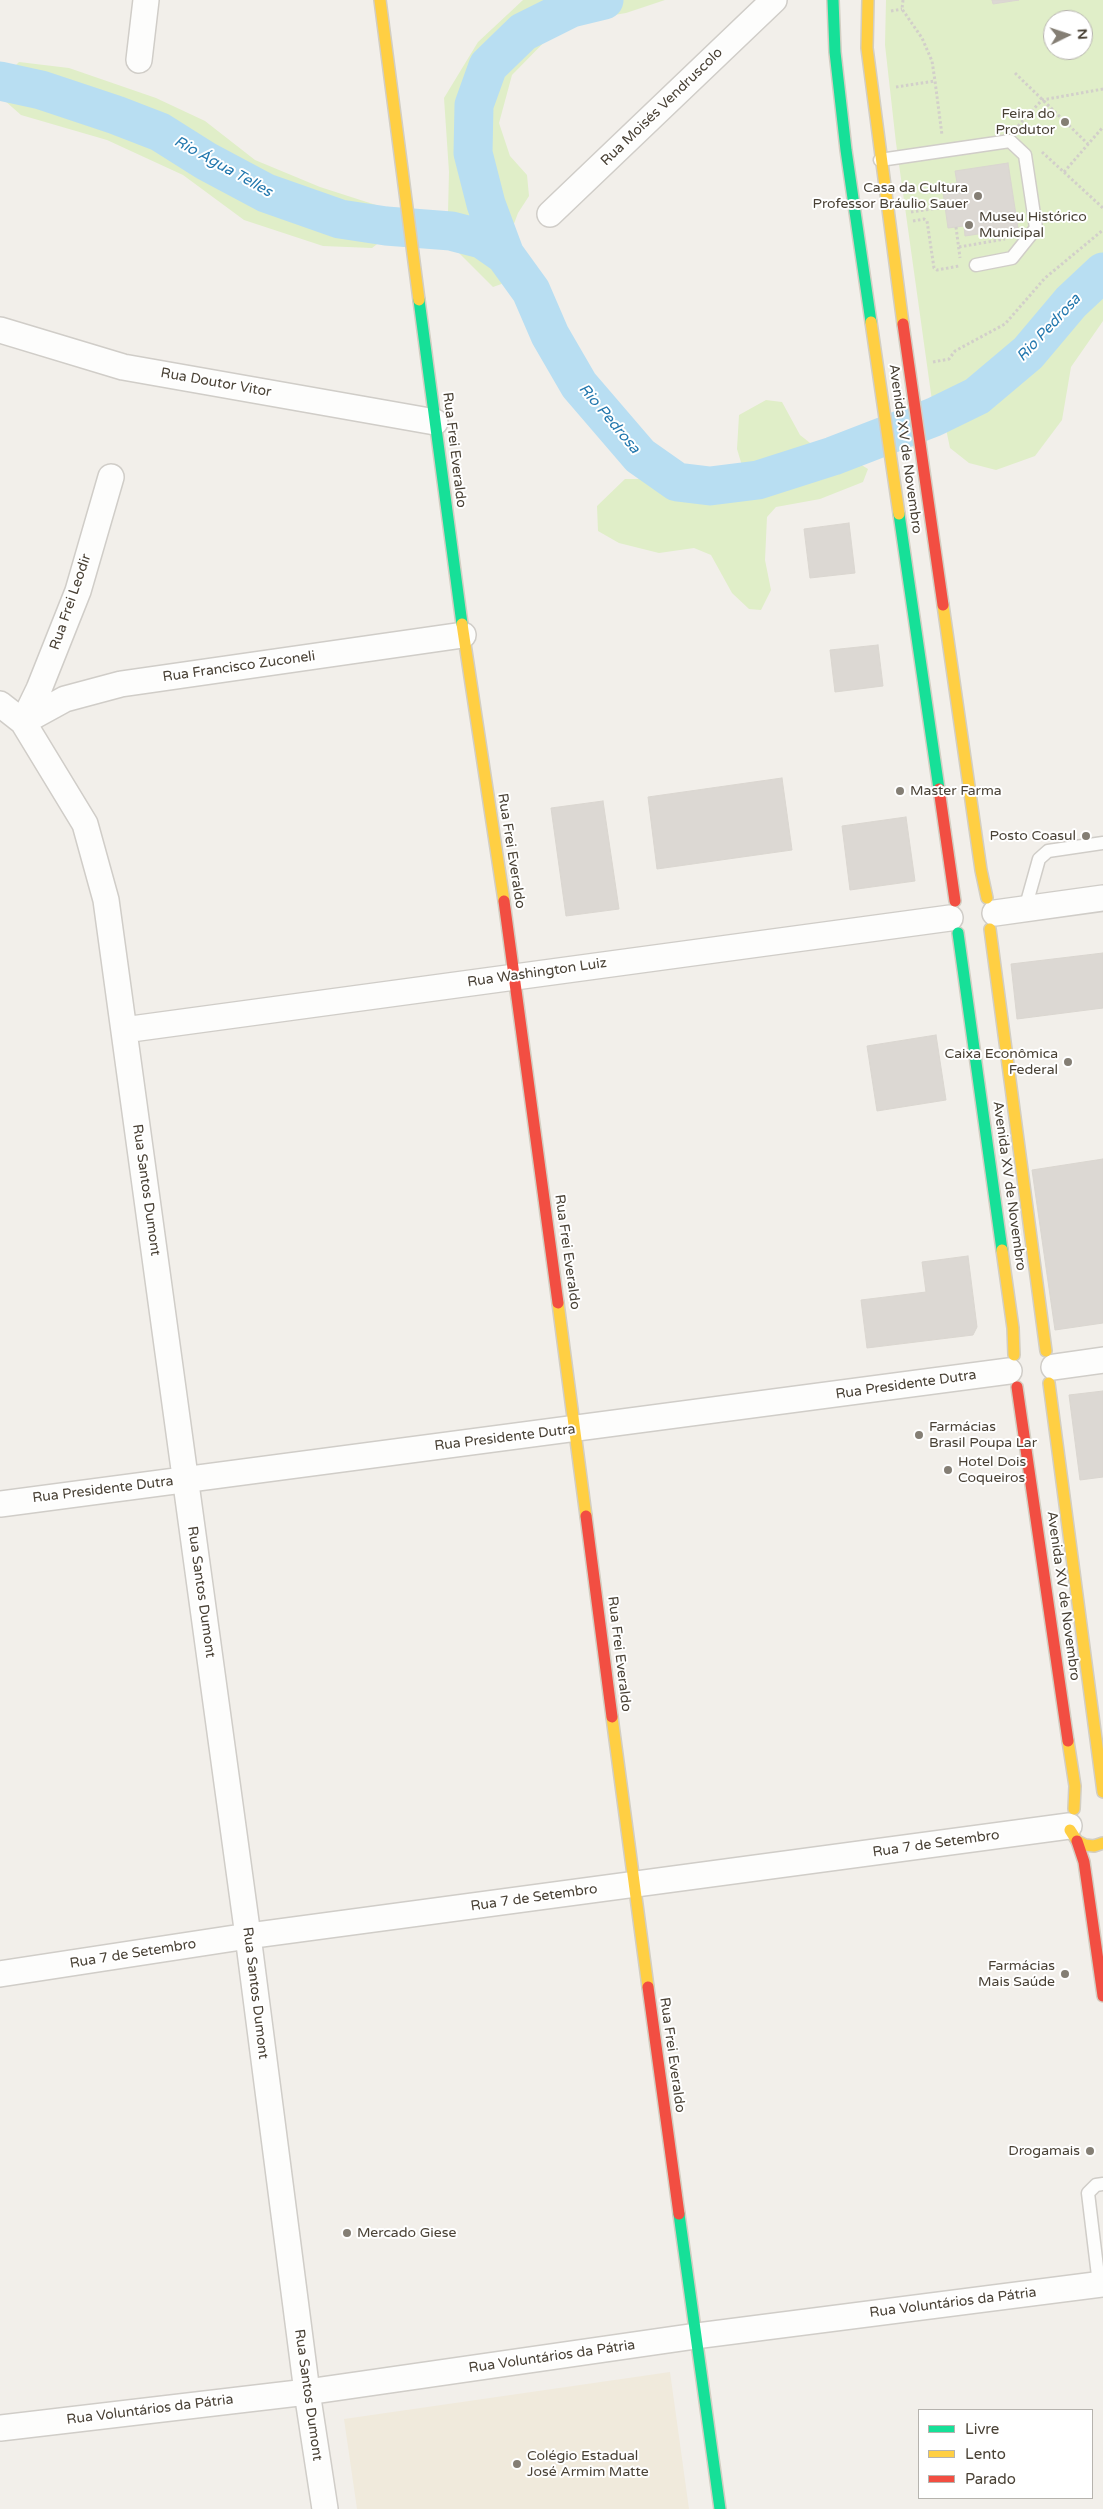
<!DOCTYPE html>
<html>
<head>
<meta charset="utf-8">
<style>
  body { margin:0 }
  #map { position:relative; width:1103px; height:2509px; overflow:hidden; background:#f2efea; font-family:"Varela Round",sans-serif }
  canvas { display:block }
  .legend { position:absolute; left:918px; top:2409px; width:175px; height:90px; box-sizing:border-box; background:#fff; border:1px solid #b6b3ae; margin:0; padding:6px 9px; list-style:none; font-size:15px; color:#494135 }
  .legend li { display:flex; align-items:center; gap:10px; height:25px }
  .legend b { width:25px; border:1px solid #b6b3ae }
  .north { position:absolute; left:1043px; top:10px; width:50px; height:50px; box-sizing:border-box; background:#fff; border:1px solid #b6b3ae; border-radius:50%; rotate:86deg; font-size:14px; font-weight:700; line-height:20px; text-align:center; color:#494135 }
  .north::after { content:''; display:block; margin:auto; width:18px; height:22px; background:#847e74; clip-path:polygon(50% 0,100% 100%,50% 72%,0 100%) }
</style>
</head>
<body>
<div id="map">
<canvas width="1103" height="2509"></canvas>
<ul class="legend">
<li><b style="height:6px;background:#16e098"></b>Livre</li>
<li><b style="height:6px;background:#ffcf43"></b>Lento</li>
<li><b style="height:6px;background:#f24e42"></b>Parado</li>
</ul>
<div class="north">N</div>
</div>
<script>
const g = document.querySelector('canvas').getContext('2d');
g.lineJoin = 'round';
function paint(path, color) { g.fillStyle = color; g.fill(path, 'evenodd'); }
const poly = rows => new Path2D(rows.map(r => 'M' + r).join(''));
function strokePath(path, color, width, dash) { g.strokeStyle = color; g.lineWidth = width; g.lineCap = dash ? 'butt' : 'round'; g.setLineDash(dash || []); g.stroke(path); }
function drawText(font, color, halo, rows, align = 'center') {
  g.font = font + ' "Varela Round",sans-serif'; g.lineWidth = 4; g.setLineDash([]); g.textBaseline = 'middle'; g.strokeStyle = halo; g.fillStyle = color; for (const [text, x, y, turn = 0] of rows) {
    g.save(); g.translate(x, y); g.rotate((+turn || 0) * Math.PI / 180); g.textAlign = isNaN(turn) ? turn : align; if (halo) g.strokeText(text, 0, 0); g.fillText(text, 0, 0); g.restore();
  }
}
paint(poly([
  [670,2372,689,2509,357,2509,344,2419]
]), '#f0eadc');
paint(poly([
  [523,0,665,0,626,13,562,24,512,75,499,123,510,156,527,175,529,196,518,213,509,237,509,270,507,282,493,287,458,252,448,212,449,172,444,98,478,42],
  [886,0,1103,0,1103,321,1071,367,1062,420,1035,456,996,470,969,463,950,448,941,405,933,408,896,143,885,45],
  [1053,20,1083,20,1083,50,1053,50],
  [19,62,69,68,156,98,205,121,255,160,320,187,376,205,387,221,385,238,372,248,323,246,244,220,183,175,107,140,21,115,4,100,7,74],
  [766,400,782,402,800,435,819,450,852,459,868,469,863,482,820,499,776,507,767,517,765,560,771,590,761,610,749,609,732,593,711,555,694,548,659,553,619,543,598,531,597,506,625,479,644,479,663,495,695,503,734,492,743,469,737,449,739,415]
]), '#e0eec8');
strokePath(poly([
  [604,0,571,8,523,32,488,66,474,105,473,153,486,204,505,255,531,291,550,335,579,385,640,456,677,482,710,486,758,480,833,456,934,417,977,396,1028,353,1071,302,1103,272],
  [0,81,41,90,116,115,160,132,206,161,266,193,340,219,386,226,451,231,482,239,505,255]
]), '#b8def2', 39);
const building = poly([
  [992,0,1019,0,993,4,992,0],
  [1008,163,1018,228,965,236,964,226,948,228,942,185,957,183,955,171,1008,163],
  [849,523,855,573,810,578,804,529,849,523],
  [878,645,883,686,835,692,830,650,878,645],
  [782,778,792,850,657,869,648,797,782,778],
  [603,801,619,909,566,916,551,808,603,801],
  [906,817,915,881,850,890,842,826,906,817],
  [1103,953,1103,1008,1017,1019,1011,964,1103,953],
  [936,1035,946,1100,877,1111,867,1046,936,1035],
  [1103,1159,1103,1323,1055,1330,1032,1170,1103,1159],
  [968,1256,977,1327,973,1335,867,1348,861,1300,926,1292,922,1262,968,1256],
  [1103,1391,1103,1477,1080,1480,1069,1395,1103,1391]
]);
paint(building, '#dcd8d3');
strokePath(building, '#dad6d0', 1);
const lane = poly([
  [880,160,1010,141,1025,155,1036,228,1012,258,976,265],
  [1025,909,1039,859,1048,851,1103,843],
  [1099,2284,1088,2193,1096,2185,1103,2184]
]);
const street = poly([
  [139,60,146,0],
  [550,214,774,0],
  [0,330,123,367,435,422],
  [0,704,23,722,85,824,106,900,248,1936,307,2392,325,2509],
  [23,722,65,699,121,684,463,635],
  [23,722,39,689,78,591,111,477],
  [995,913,1103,898],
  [124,1030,950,918],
  [1054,1367,1103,1360],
  [0,1504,1009,1371],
  [0,1974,248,1936,1069,1826],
  [0,2428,307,2392,696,2336,1103,2284]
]);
const fast = poly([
  [833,0,835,52,846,150,871,322],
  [419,300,462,624],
  [899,514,939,789],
  [958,933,1002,1250],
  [679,2214,720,2509]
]);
const slow = poly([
  [380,0,419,300],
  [868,0,867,48,903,324],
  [871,322,899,514],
  [943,605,981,870,987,898],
  [462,624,504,901],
  [990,929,1046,1351],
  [1002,1250,1013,1328,1014,1355],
  [558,1303,586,1516],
  [1049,1383,1103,1792],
  [612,1717,648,1987],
  [1068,1741,1075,1786,1074,1809],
  [1070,1830,1077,1841,1085,1845,1094,1846,1103,1843]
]);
const jam = poly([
  [903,324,943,605],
  [939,789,955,901],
  [504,901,558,1303],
  [1017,1387,1068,1741],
  [586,1516,612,1717],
  [1077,1841,1084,1862,1103,1996],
  [648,1987,679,2214]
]);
strokePath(lane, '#d0cdc8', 15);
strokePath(street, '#d0cdc8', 28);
strokePath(fast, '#d3cec2', 14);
strokePath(slow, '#d3cec2', 14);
strokePath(jam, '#d3cec2', 14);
strokePath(poly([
  [903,0,902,9,922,38,932,61,935,81],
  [891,11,902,9],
  [1015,73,1088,144],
  [896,87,935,81,942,135],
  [1018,126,1042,100,1103,89],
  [1042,152,1103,208],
  [1064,172,1103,127],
  [911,212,945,207],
  [913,221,924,219,927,221,934,268,937,270,959,266],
  [956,227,960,258],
  [959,247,1005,239],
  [933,362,949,359,955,351,1005,324,1045,278,1103,230]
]), '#d2cfca', 3, [2.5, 2.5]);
strokePath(lane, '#fdfdfc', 12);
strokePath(street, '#fdfdfc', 25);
strokePath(fast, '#16e098', 11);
strokePath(slow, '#ffcf43', 11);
strokePath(jam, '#f24e42', 11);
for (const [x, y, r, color] of [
  [1065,122,5,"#847e74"],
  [978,196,5,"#847e74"],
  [969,225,5,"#847e74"],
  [900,791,5,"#847e74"],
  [1086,836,5,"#847e74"],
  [1068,1062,5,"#847e74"],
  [919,1435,5,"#847e74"],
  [948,1470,5,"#847e74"],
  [1065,1974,5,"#847e74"],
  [1090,2151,5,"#847e74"],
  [347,2233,5,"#847e74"],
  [517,2464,5,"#847e74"]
]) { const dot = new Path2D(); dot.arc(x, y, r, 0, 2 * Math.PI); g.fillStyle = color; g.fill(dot); strokePath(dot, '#fff', 2); }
drawText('14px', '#494135', '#fff', [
  ["Rua Moisés Vendruscolo",662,107,-44],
  ["Rua Doutor Vitor",216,383,10],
  ["Avenida XV de Novembro",905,449,82],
  ["Rua Frei Everaldo",454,450,83],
  ["Rua Frei Leodir",71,602,-71],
  ["Rua Francisco Zuconeli",239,667,-8],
  ["Rua Frei Everaldo",511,851,81],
  ["Rua Washington Luiz",537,973,-8],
  ["Avenida XV de Novembro",1009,1186,82],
  ["Rua Santos Dumont",146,1190,82],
  ["Rua Frei Everaldo",567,1252,82],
  ["Rua Presidente Dutra",906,1385,-8],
  ["Rua Presidente Dutra",505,1438,-7],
  ["Rua Presidente Dutra",103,1490,-7],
  ["Rua Santos Dumont",201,1592,82],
  ["Avenida XV de Novembro",1063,1596,82],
  ["Rua Frei Everaldo",619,1654,83],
  ["Rua 7 de Setembro",936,1844,-8],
  ["Rua 7 de Setembro",534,1898,-8],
  ["Rua 7 de Setembro",133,1954,-9],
  ["Rua Santos Dumont",255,1993,83],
  ["Rua Frei Everaldo",672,2055,82],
  ["Rua Voluntários da Pátria",953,2303,-7],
  ["Rua Voluntários da Pátria",552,2357,-8],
  ["Rua Santos Dumont",308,2395,82],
  ["Rua Voluntários da Pátria",150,2410,-7]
]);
drawText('14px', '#494135', '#fff', [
  ["Feira do",1055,114],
  ["Produtor",1055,130],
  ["Casa da Cultura",968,188],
  ["Professor Bráulio Sauer",968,204],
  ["Museu Histórico",979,217,"left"],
  ["Municipal",979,233,"left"],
  ["Master Farma",910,791,"left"],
  ["Posto Coasul",1076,836],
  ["Caixa Econômica",1058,1054],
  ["Federal",1058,1070],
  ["Farmácias",929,1427,"left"],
  ["Brasil Poupa Lar",929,1443,"left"],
  ["Hotel Dois",958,1462,"left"],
  ["Coqueiros",958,1478,"left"],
  ["Farmácias",1055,1966],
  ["Mais Saúde",1055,1982],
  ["Drogamais",1080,2151],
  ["Mercado Giese",357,2233,"left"],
  ["Colégio Estadual",527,2456,"left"],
  ["José Armim Matte",527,2472,"left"]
], 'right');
drawText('italic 15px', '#2378ae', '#fff', [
  ["Rio Água Telles",223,167,29],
  ["Rio Pedrosa",1049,328,-47],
  ["Rio Pedrosa",609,419,50]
]);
</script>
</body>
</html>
